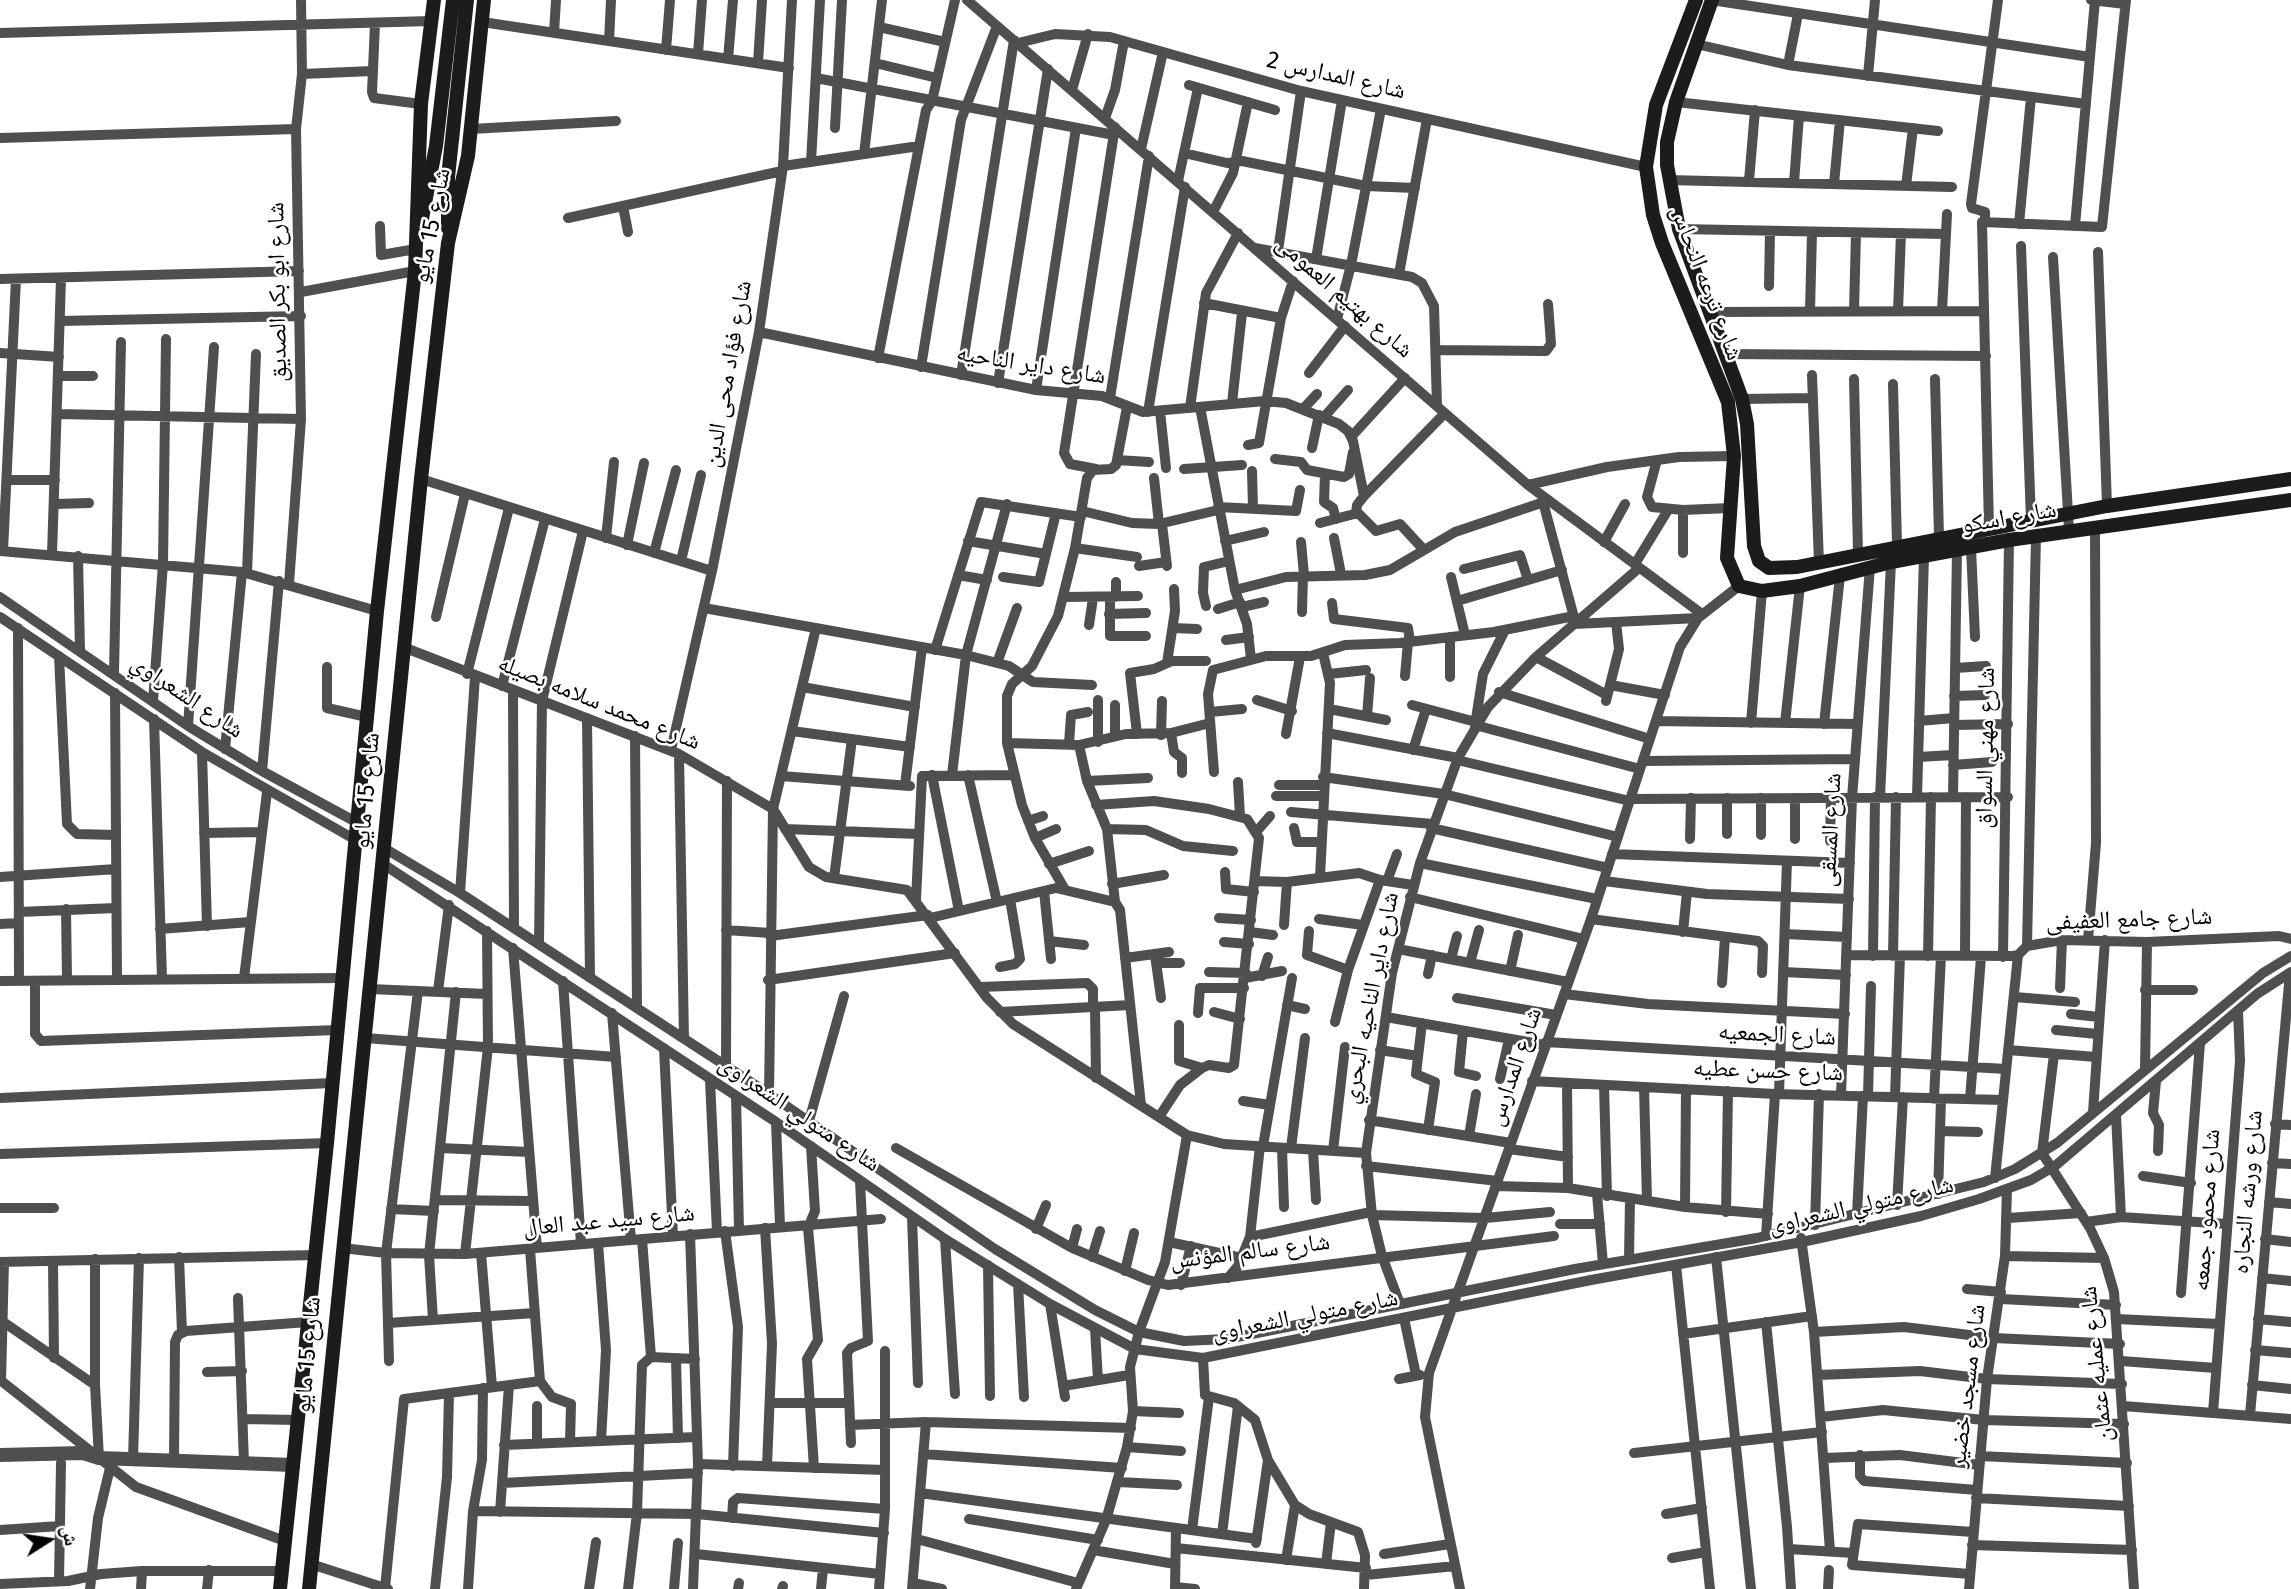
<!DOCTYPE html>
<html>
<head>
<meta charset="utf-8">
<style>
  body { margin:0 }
  #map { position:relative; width:2291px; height:1589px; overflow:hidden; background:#fff; font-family:"Fira Sans","Noto Naskh Arabic",sans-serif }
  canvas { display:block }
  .north { position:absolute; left:14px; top:1505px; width:70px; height:70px; -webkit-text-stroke:5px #fff; paint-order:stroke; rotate:78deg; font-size:19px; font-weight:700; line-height:28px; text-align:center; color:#000 }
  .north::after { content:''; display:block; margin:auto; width:24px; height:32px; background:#000; clip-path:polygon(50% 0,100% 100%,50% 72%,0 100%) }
</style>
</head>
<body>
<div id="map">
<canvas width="2291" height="1589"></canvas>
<div class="north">ش</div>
</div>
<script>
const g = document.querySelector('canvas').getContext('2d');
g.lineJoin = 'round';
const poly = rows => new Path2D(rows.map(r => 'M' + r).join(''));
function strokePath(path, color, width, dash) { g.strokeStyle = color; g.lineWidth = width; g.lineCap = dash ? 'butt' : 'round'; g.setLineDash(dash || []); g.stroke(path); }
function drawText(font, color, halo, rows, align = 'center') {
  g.font = font + ' "Fira Sans","Noto Naskh Arabic",sans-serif'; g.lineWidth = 5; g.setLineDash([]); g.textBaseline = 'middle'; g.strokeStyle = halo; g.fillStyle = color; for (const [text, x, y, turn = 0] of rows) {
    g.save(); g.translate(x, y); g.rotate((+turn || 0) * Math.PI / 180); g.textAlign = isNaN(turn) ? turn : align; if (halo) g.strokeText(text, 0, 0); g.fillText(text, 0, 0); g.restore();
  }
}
strokePath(poly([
  [967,0,1528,485,1702,614],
  [1711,0,2090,57],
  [2091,0,2125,4],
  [482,22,789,68],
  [375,24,372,92,374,98,421,104],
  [879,27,945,42],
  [0,33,431,21],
  [554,33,556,0],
  [609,41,611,0],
  [1018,43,1055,34,1110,37,1301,91,1646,167],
  [1696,44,1788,65,2086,104],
  [666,50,670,0],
  [698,54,702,0],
  [728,59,733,0],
  [758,63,762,0],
  [875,63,937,78],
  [1788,65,1798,14],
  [302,74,372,71],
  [1868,76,1875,0],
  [816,78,1114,135],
  [1189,85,1275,110],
  [1072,90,1088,34],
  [1676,102,1938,131],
  [1105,118,1115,90,1124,41],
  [835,128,842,0],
  [471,129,616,121],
  [0,138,296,129],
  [1141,149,1163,52],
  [1184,153,1227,163,1242,161,1366,186,1415,188],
  [864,154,882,0],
  [811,162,820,0],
  [783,166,919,146],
  [1668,180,1952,187],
  [1178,181,1198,88],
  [1749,181,1755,110],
  [1794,183,1799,116],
  [1834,184,1840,120],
  [1906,186,1913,128],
  [623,206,628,232],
  [1213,212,1233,173,1248,102],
  [568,218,782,171],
  [1985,222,1985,212,1972,208,1971,204,1998,0],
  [2019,224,2031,97],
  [380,226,381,255,416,249],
  [2075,226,2095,0],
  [1679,229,1946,234],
  [2021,246,2031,520],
  [1255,248,1412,277,1422,283,1434,306,1437,406],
  [1278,251,1301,91],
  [2098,252,2107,506],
  [2053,257,2069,530],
  [1316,259,1342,100],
  [1399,274,1427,119],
  [0,279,299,271],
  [1769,286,1770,231],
  [301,292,415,271],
  [1204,303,1281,318],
  [1810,311,1812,232],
  [1854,311,1856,233],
  [1898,311,1901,233],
  [1942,311,1947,214],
  [1710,312,1984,311],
  [1337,319,1351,265,1381,109],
  [60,321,301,316],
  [759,332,1036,390,1102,396,1143,412,1265,401,1286,403,1339,424,1348,431,1353,441,1364,496],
  [1436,350,1546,351,1551,344,1548,304],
  [0,353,59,357],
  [1726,354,1986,356],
  [878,358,926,110,932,101,955,0],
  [921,367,961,120,997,26],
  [1309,373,1345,326],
  [961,375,1014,40],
  [1812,375,1819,563],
  [58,376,93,376],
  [1854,379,1858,553],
  [1935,379,1939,537],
  [998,383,1048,69],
  [1893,384,1897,545],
  [1036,390,1076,128],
  [1110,398,1149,156],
  [1742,399,1812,398],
  [1232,403,1242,313],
  [1200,407,1235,590,1247,624,1251,659],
  [1190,408,1206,293,1238,233],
  [1303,409,1317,394],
  [1160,411,1166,468],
  [1148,412,1185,187],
  [57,414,301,419],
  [1324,417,1348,390],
  [1352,436,1405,378],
  [1248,445,1259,443,1281,318,1293,281],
  [1312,448,1319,415],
  [1275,459,1301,462,1307,470,1344,477,1349,474,1353,452],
  [1117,460,1149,462],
  [1657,460,1647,497,1652,507,1683,510,1730,508],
  [1096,469,1070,464,1064,453,1115,127],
  [1184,469,1242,465],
  [1252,471,1253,508],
  [1325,474,1324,502,1333,508,1336,519],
  [1154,478,1159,524],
  [421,479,712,571],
  [7,480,55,480],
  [1528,485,1607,467,1679,457,1734,456],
  [1543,502,1575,621],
  [55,504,89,503],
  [1218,507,1296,511,1300,490],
  [1683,510,1683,553],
  [1082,511,1132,523,1159,524,1218,510],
  [1356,514,1357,505,1364,496,1445,413],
  [1320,523,1358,513,1376,531,1400,524,1424,550],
  [1162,524,1167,566],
  [1989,528,1982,222,2102,227,2126,0],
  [606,538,614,462],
  [1334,538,1341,574],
  [968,541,1046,554],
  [1225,541,1264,532],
  [1301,542,1304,575],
  [1604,542,1625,504],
  [627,545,644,463],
  [1075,548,1137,557],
  [1971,548,1975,637],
  [0,551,242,572,377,611],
  [3,551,16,279],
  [654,553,676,470],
  [52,554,61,279],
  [78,556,80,650],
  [681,561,701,475],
  [1635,564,1668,510],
  [1139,566,1166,562],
  [1464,569,1520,555,1528,580],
  [247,573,256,354],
  [958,575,987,580],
  [1003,577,1039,582,1056,513],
  [1451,577,1465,635],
  [289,584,301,419,296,129,302,74,301,0],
  [1235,590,1286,577,1365,575,1390,570,1455,532,1547,501],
  [0,597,188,726,262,771,356,822],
  [1064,597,1138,596],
  [1110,597,1110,636,1146,636],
  [1116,597,1116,582],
  [1457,601,1562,570],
  [1332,603,1334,619,1408,628,1410,642],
  [1206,606,1203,593,1204,567,1229,561],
  [1242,607,1264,602],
  [704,608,966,655,1009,666,1033,682,1092,685],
  [1218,609,1240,602],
  [1302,612,1303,575],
  [1109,614,1146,613],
  [0,617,202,752,354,839],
  [436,617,465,494],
  [1574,624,1698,618],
  [1089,625,1093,598],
  [18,628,19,981],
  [1173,628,1197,629],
  [1505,630,1483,674,1475,725,1640,769],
  [1226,640,1249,637],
  [403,647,679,754,773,809],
  [935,650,981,502,1081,517],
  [59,656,67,824,77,834,116,835],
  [1536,657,1607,695],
  [997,663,1017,608],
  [1167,663,1175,611,1174,589],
  [327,667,327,708,367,717],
  [1955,668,1986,666],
  [114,673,121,342],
  [467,674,509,508],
  [1329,674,1366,670],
  [1405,676,1408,642],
  [1450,677,1450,637],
  [1610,685,1665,695],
  [502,686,545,519],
  [802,687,915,707],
  [513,691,514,928],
  [1499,692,1650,739],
  [115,693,117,979],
  [1954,696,1985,695],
  [1098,700,1098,742],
  [1257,700,1292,711],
  [153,701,163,564,166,339],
  [1606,701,1619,649,1616,622],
  [1115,705,1115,736],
  [1412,705,1476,722],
  [1329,709,1386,720],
  [1210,712,1242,709],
  [1367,716,1370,678],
  [587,718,590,978],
  [154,719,162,979],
  [1656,721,1858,724],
  [1919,721,1954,718],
  [1751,723,1762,591],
  [1785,723,1800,586],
  [1824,724,1840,576],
  [1954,725,2008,724],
  [188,726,214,347],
  [792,731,910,747],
  [1171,733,1174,752,1182,758,1182,773],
  [1327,733,1458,758],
  [1137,734,1130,673,1154,669,1172,661,1206,661],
  [1286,734,1300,657],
  [1161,735,1162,701],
  [635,736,637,1008],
  [1007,743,1079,745,1126,734,1171,733,1210,723],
  [1069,744,1071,715,1088,712],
  [1079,745,1087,781,1107,829,1115,902],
  [225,749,242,572],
  [671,750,712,571,759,332,783,166,792,0],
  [1413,750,1426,709],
  [202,752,207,926],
  [679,754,684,1039],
  [1918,757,1953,755],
  [1457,760,1630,801],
  [1643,761,1855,759],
  [1953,765,1992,762],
  [262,771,279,581],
  [1214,772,1208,694,1213,670,1266,656,1311,656,1345,645,1400,643,1494,632,1574,616],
  [932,775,959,911],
  [952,775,966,655,1007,504],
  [968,775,997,902],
  [781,776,910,786],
  [1323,777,1444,794,1618,837],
  [1087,781,1148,778],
  [1238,782,1240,816],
  [905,785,922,647],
  [1279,785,1323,785],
  [1276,796,1322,796],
  [1880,797,1891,562],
  [1917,797,1924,556],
  [1953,797,1957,550],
  [1630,799,2008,797],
  [1096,805,1154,801,1209,809,1247,819,1259,838,1234,1065,1229,1068,1209,1065,1202,1068,1180,1085,1159,1117],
  [773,809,809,867,826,877,907,890,987,998,1013,1024,1187,1135,1224,1144,1366,1153],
  [1291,812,1433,824],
  [1028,821,1043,816],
  [1294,828,1297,842,1320,842],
  [1431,828,1608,868],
  [785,829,918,834],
  [1107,829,1146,830,1183,846,1233,851],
  [1257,831,1270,816],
  [204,833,262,832],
  [1727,834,1727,798],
  [1761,835,1761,798],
  [1035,838,1056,829],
  [1690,839,1691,798],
  [1795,839,1795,798],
  [1830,841,1831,798],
  [384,848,460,893,769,1094,995,1249,1095,1310,1139,1332,1184,1341,1227,1339,1575,1269,1757,1238,1984,1182,2015,1169,2057,1143,2263,973,2291,956],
  [1612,854,1850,863],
  [1420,863,1597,899],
  [383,864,776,1122,945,1239,1050,1304,1135,1349,1203,1358,1591,1280,1802,1242,1921,1216,1979,1199,2031,1180,2055,1166,2257,994,2291,972],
  [1049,864,1089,851],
  [1225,872,1226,889,1254,892],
  [0,877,116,869],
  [1320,877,1330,683,1323,653],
  [834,878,852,739],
  [1255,881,1287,882,1359,873,1380,880,1413,885],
  [1387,881,1397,854],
  [1604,881,1707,894,1849,899],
  [1112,884,1164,875],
  [1064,888,1035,838,1022,805,1007,743,1007,696,1012,684,1032,666,1058,616,1075,548,1087,478,1093,470,1111,469,1116,465,1127,407],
  [1044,891,1051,959],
  [460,893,475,677],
  [1410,897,1584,939],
  [916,899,922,776,1014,775],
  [66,909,67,980],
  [19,912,116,908],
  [930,918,1056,888,1115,902,1120,910,1141,1105],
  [1219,918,1251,920],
  [1319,919,1363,925],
  [1591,919,1758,941,1763,946,1762,973],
  [0,924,19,923],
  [1284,925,1287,882],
  [160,929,250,922],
  [726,930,770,933],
  [1309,931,1307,955,1348,970],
  [1250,932,1273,935],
  [1683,932,1687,892],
  [1785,934,1847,937],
  [770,936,928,915],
  [2088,940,2096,843,2095,526],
  [1049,941,1084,945],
  [1224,942,1249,944],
  [539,944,542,701,583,531],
  [2027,946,2036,536],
  [513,948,537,1248],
  [1398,949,1568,982],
  [1155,955,1161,998],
  [1847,955,2013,956,2018,955,2027,946,2062,940,2147,942,2279,936,2291,939],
  [1873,956,1875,797],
  [1893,956,1896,797],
  [1928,956,1931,797],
  [1965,956,1966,797],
  [2003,957,2009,540],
  [1125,958,1169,952],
  [1451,959,1457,936],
  [1156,963,1180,963],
  [1470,963,1479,930],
  [1000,967,1015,964,1020,959,1010,899],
  [1510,971,1518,935],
  [1209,972,1246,973],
  [1783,972,1846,975],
  [1428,974,1432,955],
  [1262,976,1268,957],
  [244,978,267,792],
  [1245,978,1282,971],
  [768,980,955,953],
  [0,981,342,978],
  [35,981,35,1034,41,1041,337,1030],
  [563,981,581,1244],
  [1722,983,1725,937],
  [980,987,1087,983,1093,989,1093,1007],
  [2060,988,2062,940],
  [370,989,487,994],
  [2145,990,2193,990],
  [438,991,449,905],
  [1564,994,1648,1004,1845,1014],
  [2015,997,2075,1002],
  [1457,998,1556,1015],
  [1287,1005,1305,1009],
  [1095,1007,1096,1078],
  [1000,1012,1130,1005],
  [1214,1012,1240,1019],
  [612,1013,631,1240],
  [1198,1013,1200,988,1244,988],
  [2071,1014,2099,1017],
  [1386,1017,1545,1045],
  [1335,1022,1348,970,1380,880],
  [1422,1023,1416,1074,1435,1082,1428,1130],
  [1179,1025,1179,1061,1202,1068],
  [2056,1030,2097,1034],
  [1463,1031,1459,1072,1476,1076],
  [365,1038,616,1057],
  [1546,1042,2006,1069],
  [664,1048,673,1236],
  [1380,1050,1418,1056],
  [2008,1050,2096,1057],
  [2054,1054,2042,1153,2090,1228,2104,1258,2114,1292,2134,1589],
  [726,1066,727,781],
  [2145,1069,2147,942],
  [1500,1079,1509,1039],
  [710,1080,717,1232],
  [1532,1081,1775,1094,2003,1100],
  [2156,1081,2153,1113,2159,1125,2158,1151],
  [1567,1083,1568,1188],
  [1604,1085,1607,1196],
  [1644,1087,1647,1201],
  [769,1094,773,809,816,628],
  [1779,1094,1787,861],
  [1841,1095,1852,798,1870,567],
  [736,1096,739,1230],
  [1868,1096,1871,986],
  [1895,1097,1900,956],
  [0,1098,332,1083],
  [1934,1099,1941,956],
  [1970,1099,1981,957],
  [1243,1101,1270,1105],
  [2093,1112,2105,940],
  [2116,1115,2121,1217],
  [1369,1120,1511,1143],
  [809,1121,844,996],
  [776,1122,780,1226],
  [2275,1124,2291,1125],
  [1940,1131,1978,1132],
  [1469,1136,1476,1094],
  [811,1146,815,1211,808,1228,818,1340,807,1359,814,1468],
  [1263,1146,1292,978],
  [440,1148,529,1152],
  [896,1148,1072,1248,1148,1280,1168,1285,1554,1236],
  [1282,1148,1284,1207],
  [1291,1148,1305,1038],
  [1509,1149,1568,1157],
  [1313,1150,1316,1200],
  [1333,1151,1345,1047],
  [0,1154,327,1143],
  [2272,1163,2291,1164],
  [1366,1166,1498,1181],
  [2143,1176,2191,1183],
  [1995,1178,2018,955],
  [1496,1186,1568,1188,1685,1207,1768,1214],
  [1597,1194,1603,1264],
  [1938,1194,1941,1099],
  [435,1200,533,1201],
  [2269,1202,2291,1204],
  [1897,1205,1903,1097],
  [1685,1207,1686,1089],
  [0,1208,54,1208],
  [391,1209,434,1211],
  [1726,1212,1728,1091],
  [1857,1214,1863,1096],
  [1372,1215,1485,1218,1550,1212],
  [912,1217,918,1383],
  [2008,1218,2081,1213],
  [2086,1222,2121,1217,2227,1224],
  [1560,1224,1600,1224],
  [1815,1225,1819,1094],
  [765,1228,772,1344,767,1466],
  [1036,1229,1046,1205],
  [725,1231,738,1327,733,1466],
  [690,1234,698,1464,693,1589],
  [1766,1236,1775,1094],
  [1250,1237,1371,1212],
  [1801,1238,1814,1332,1830,1551],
  [642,1239,651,1357,695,1359],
  [945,1239,955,1394],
  [2265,1239,2291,1242],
  [1169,1242,1242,1258],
  [598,1243,606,1350,601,1441],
  [342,1248,386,1253,465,1254,881,1219],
  [1072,1248,1077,1229],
  [530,1249,540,1381,552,1397,571,1404,570,1442],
  [481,1253,492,1387],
  [465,1254,488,1047,487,931],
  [2005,1256,2104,1258],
  [179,1257,182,1332],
  [1092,1257,1100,1231],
  [1716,1257,1751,1589],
  [95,1259,95,1385,99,1458],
  [1629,1259,1630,1199],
  [53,1261,54,1358],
  [0,1262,316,1255],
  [988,1265,990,1396],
  [1676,1265,1710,1589],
  [1125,1271,1134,1233],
  [1228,1278,1238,1266,1250,1237,1260,1146],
  [2262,1278,2291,1281],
  [1018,1284,1024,1397],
  [1181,1285,1191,1246],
  [1967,1289,2001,1292],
  [2181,1293,2200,1043],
  [238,1298,244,1463],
  [2001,1299,2116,1305],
  [1050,1304,1065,1397],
  [1400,1304,1382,1256,1372,1215,1366,1153,1392,973,1420,863,1458,758,1488,707,1536,657,1639,568],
  [1404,1318,1416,1375],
  [2117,1319,2219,1324],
  [2258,1319,2291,1322],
  [433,1320,429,1255,456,992],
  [2,1321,95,1385],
  [1766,1322,1787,1527,1791,1589],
  [388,1323,535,1313],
  [1095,1329,1098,1380],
  [1814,1332,1904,1327,1994,1338,2120,1344],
  [1683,1334,1812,1316],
  [2255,1350,2291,1353],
  [1203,1358,1205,1395,1234,1403,1255,1420,1268,1460,1295,1505,1309,1514,1358,1532,1365,1555,1364,1589],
  [676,1359,678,1438],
  [389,1361,386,1253,418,991],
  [2121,1361,2216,1368],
  [207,1372,242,1371],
  [1818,1375,1920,1371,1987,1379,2122,1384],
  [1399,1379,1420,1375],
  [0,1380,136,1487,285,1541],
  [1,1381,4,1262],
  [2252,1385,2291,1389],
  [1063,1386,1129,1375],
  [770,1403,849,1403],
  [537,1406,537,1444],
  [2123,1406,2291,1419],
  [1133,1411,1179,1413],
  [2213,1413,2240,1061,2238,1011],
  [2250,1415,2290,973],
  [1821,1417,1883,1410,1984,1420,2124,1424],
  [243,1419,298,1420],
  [850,1425,926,1422,1131,1428],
  [851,1443,847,1353,851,1348,868,1341,860,1181],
  [504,1445,697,1437],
  [1127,1447,1181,1451],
  [1634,1453,1822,1432],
  [923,1454,1122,1468],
  [1860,1455,1860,1476,1864,1481,1977,1490],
  [1980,1456,2127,1463],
  [1824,1458,1900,1455,1979,1465],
  [133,1459,139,1258],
  [174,1461,175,1342,178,1335,186,1331,308,1322],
  [698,1464,885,1470],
  [1118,1482,1177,1485],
  [502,1483,698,1473],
  [920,1493,1257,1539],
  [1976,1498,2129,1506],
  [473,1511,697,1514,884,1533],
  [500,1512,509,1385],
  [1666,1514,1702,1508],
  [732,1518,733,1502,738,1498,885,1509],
  [969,1519,1098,1540],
  [0,1530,60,1526],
  [1192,1530,1209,1397],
  [1222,1534,1238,1406],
  [917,1539,1078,1583],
  [1256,1543,1268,1460],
  [1972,1545,2132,1550],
  [1176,1548,1366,1568],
  [1789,1549,1853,1553],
  [1093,1550,1175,1564],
  [696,1554,880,1574],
  [1384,1554,1450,1544],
  [1672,1558,1706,1552],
  [1286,1560,1295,1505],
  [311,1564,388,1589],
  [1326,1564,1331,1522],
  [1970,1574,1852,1565,1858,1524,1973,1532],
  [1366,1575,1455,1566],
  [59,1581,61,1463],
  [913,1583,942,1589],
  [0,1584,68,1581,101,1574,142,1571,281,1571],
  [1175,1587,1195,1589],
  [385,1588,404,1399,540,1381],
  [90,1589,98,1518,110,1468],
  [141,1589,142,1571],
  [207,1589,209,1570],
  [435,1589,447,1477,449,1393],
  [468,1589,473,1511,482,1460,483,1388],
  [589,1589,596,1542],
  [628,1589,637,1513,642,1365,651,1357],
  [674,1589,678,1543],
  [738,1589,739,1583],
  [782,1589,783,1586],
  [821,1589,823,1568],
  [879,1589,885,1509,885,1351],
  [912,1589,926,1422],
  [1076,1589,1106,1520,1127,1447,1133,1411,1130,1367,1139,1332,1165,1262,1187,1135],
  [1175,1589,1176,1529],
  [1460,1589,1425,1417,1429,1373,1591,919,1680,647,1698,618,1739,586],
  [1828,1589,1829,1570],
  [1969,1589,1987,1379,2005,1256,2007,1189]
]), '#4f4f4f', 10);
strokePath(poly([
  [0,1455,83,1453,99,1458,293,1465]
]), '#4f4f4f', 14);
strokePath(poly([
  [1696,0,1656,105,1646,167,1653,215,1662,243,1728,402,1734,456,1727,558,1739,586,1762,591,1800,586,1891,562,2009,540,2291,500],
  [1712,0,1676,102,1667,142,1667,165,1679,229,1742,399,1747,424,1754,546,1759,561,1769,568,1797,567,2107,506,2291,479],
  [421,224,436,146,453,0],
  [448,228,448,177,467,0],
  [280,1589,327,1143,377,611,415,271,421,104,434,0],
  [309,1589,421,479,448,243,468,156,484,0]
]), '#1c1c1c', 14);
drawText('24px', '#000', '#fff', [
  ["شارع المدارس 2",1336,76,13],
  ["شارع 15 مايو",432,226,-79],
  ["شارع ترعه النحاس",1706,283,69],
  ["شارع ابو بكر الصديق",278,292,-91],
  ["شارع بهتيم العمومى",1344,297,41],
  ["شارع داير الناحيه",1031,365,9],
  ["شارع فؤاد محى الدين",728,374,-80],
  ["شارع اسكو",2009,518,-10],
  ["شارع الشعراوي",187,697,34],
  ["شارع محمد سلامه بصيله",599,703,22],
  ["شارع مهني السواق",1986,748,-89],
  ["شارع 15 مايو",367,791,-85],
  ["شارع المسقى",1831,830,-87],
  ["شارع جامع العفيفى",2129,920,-2],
  ["شارع داير الناحيه البحري",1371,998,-79],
  ["شارع الجمعيه",1777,1035,3],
  ["شارع المدارس",1515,1067,-71],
  ["شارع حسن عطيه",1768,1071,2],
  ["شارع متولي الشعراوى",799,1114,34],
  ["شارع ورشه النجاره",2248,1192,-85],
  ["شارع متولي الشعراوى",1861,1206,-13],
  ["شارع محمود جمعه",2207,1210,-86],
  ["شارع سيد عبد العال",609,1221,-5],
  ["شارع سالم المؤنس",1250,1252,-7],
  ["شارع متولي الشعراوى",1305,1316,-11],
  ["شارع 15 مايو",308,1355,-85],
  ["شارع عمليه عثمان",2097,1364,-96],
  ["شارع مسجد خضير",1968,1386,-83]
]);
</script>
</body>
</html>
